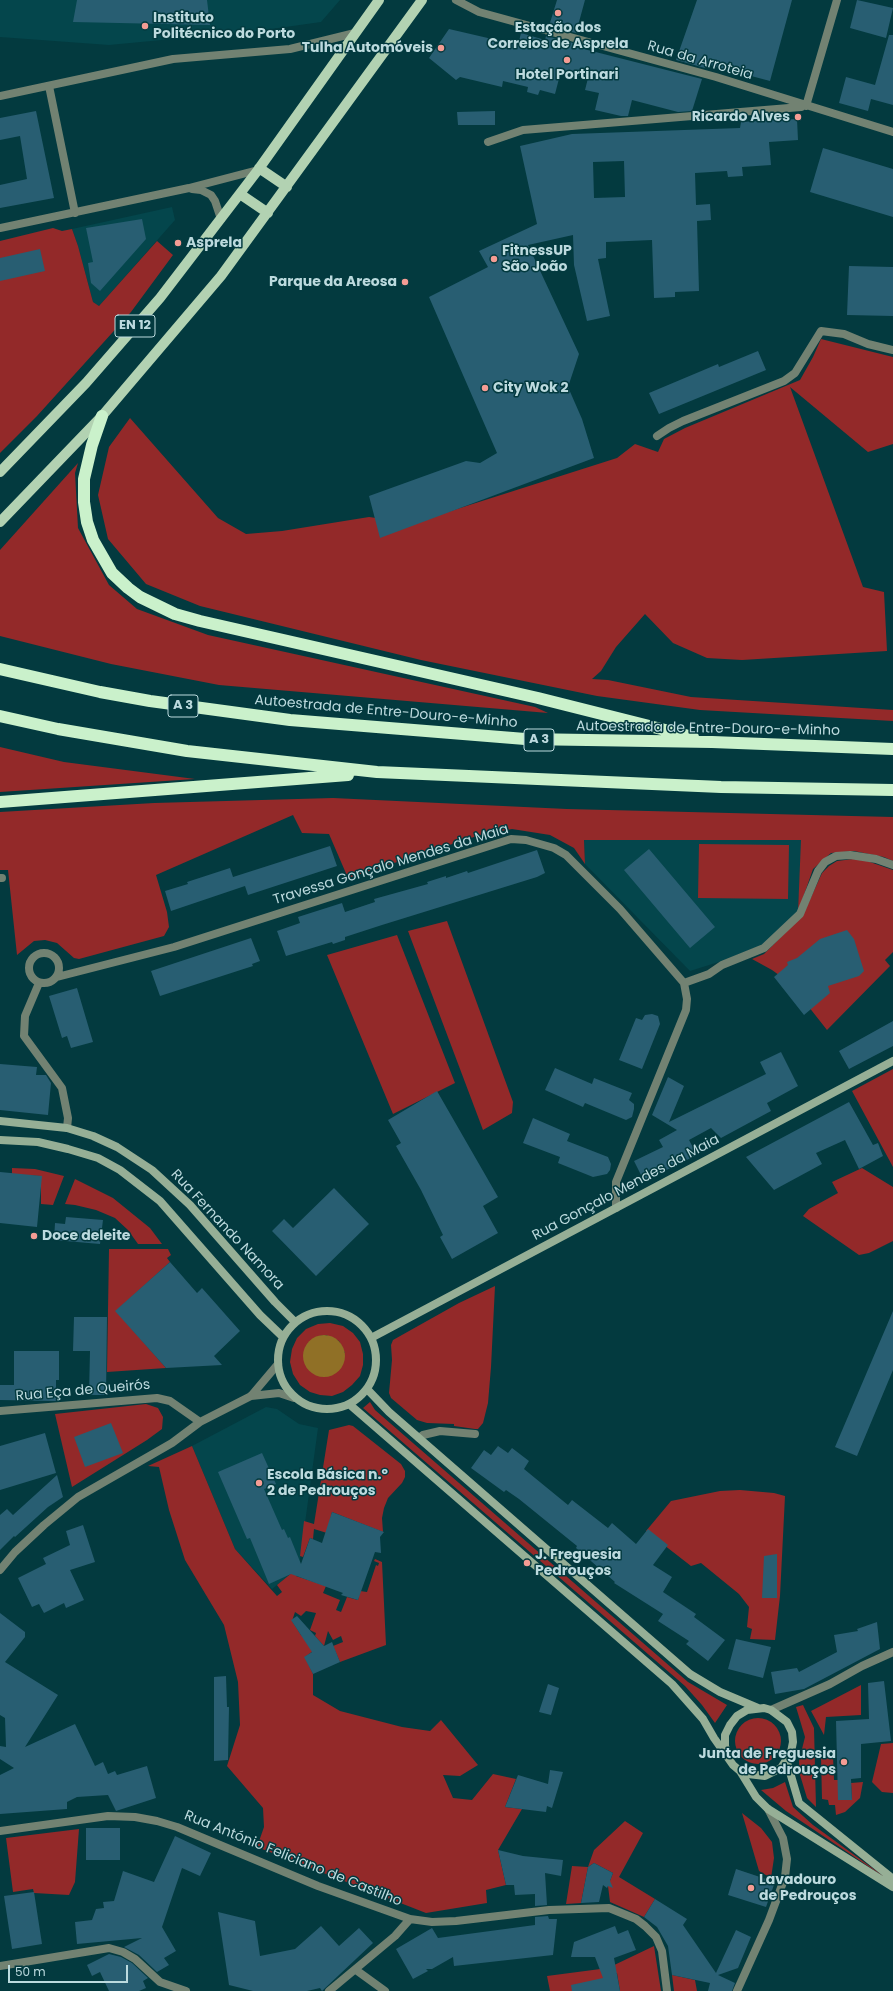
<!DOCTYPE html>
<html>
<head>
<meta charset="utf-8">
<style>
  body { margin:0 }
  #map { position:relative; width:893px; height:1991px; overflow:hidden; background:#033a3f; font-family:Poppins,sans-serif }
  canvas { display:block }
  .scale { position:absolute; left:8px; top:1965px; width:120px; height:18px; box-sizing:border-box; border:2px solid #bcdade; border-top:0; padding-left:5px; font-size:12px; line-height:14px; white-space:nowrap; color:#bcdade; -webkit-text-stroke:3px #033a3f; paint-order:stroke }
</style>
</head>
<body>
<div id="map">
<canvas width="893" height="1991"></canvas>
<div class="scale">50 m</div>
</div>
<script>
const g = document.querySelector('canvas').getContext('2d');
g.lineJoin = 'round';
function paint(path, color) { g.fillStyle = color; g.fill(path, 'evenodd'); }
const poly = rows => new Path2D(rows.map(r => 'M' + r).join(''));
function strokePath(path, color, width, dash) { g.strokeStyle = color; g.lineWidth = width; g.lineCap = dash ? 'butt' : 'round'; g.setLineDash(dash || []); g.stroke(path); }
function drawText(font, color, halo, rows, align = 'center') {
  g.font = font + ' Poppins,sans-serif'; g.lineWidth = 3; g.setLineDash([]); g.textBaseline = 'middle'; g.strokeStyle = halo; g.fillStyle = color; for (const [text, x, y, turn = 0] of rows) {
    g.save(); g.translate(x, y); g.rotate((+turn || 0) * Math.PI / 180); g.textAlign = isNaN(turn) ? turn : align; if (halo) g.strokeText(text, 0, 0); g.fillText(text, 0, 0); g.restore();
  }
}
paint(poly([
  [0,0,340,0,321,22,257,31,109,45,0,37],
  [172,207,175,220,99,306,93,302,78,246,72,229],
  [584,840,802,840,798,912,764,944,725,960,690,971,585,864],
  [266,1407,277,1409,299,1424,318,1428,299,1567,272,1589,235,1549,192,1446]
]), '#04464c');
paint(poly([
  [53,228,62,231,72,229,78,246,93,302,99,306,157,241,173,255,131,312,37,416,0,453,0,241],
  [821,339,893,357,893,444,868,452,790,387,863,587,884,592,887,651,742,660,707,658,673,643,645,614,616,647,601,671,592,679,608,680,691,697,893,710,893,721,700,710,597,696,421,660,200,606,146,584,108,539,98,495,109,447,130,418,218,518,246,534,282,531,369,517,413,523,617,458,635,444,658,452,664,439,685,428,800,380,813,357],
  [78,463,75,473,78,528,109,585,137,609,208,635,535,707,548,713,219,685,111,664,0,636,0,550],
  [0,747,64,762,195,779,0,792],
  [333,798,567,809,893,817,893,861,884,857,854,851,831,853,813,869,798,912,801,840,584,840,585,864,574,848,550,835,512,829,480,835,348,878,329,834,302,833,293,815,156,875,167,912,169,927,164,936,79,959,74,958,57,943,45,940,34,941,17,955,8,870,0,870,0,812,154,803],
  [699,844,789,845,788,899,698,898],
  [853,859,867,861,893,870,893,952,885,960,890,966,827,1030,790,983,772,970,752,959,764,954,803,915,822,873,829,866,837,861],
  [447,921,513,1102,512,1113,483,1130,408,931],
  [397,935,455,1083,393,1114,327,955],
  [893,1069,893,1167,852,1091],
  [12,1168,35,1169,64,1176,53,1205,41,1204,41,1176,12,1175],
  [862,1168,893,1187,893,1241,869,1253,859,1255,803,1216,809,1209,838,1193,832,1182],
  [75,1179,113,1198,150,1228,162,1244,138,1244,128,1230,115,1218,96,1210,75,1205,65,1204],
  [109,1249,168,1249,171,1255,167,1258,170,1262,116,1311,166,1368,107,1372],
  [495,1286,491,1367,488,1403,483,1423,478,1429,475,1429,454,1426,454,1424,427,1423,417,1420,391,1398,389,1393,392,1360,391,1345,393,1340,459,1303],
  [330,1323,343,1326,353,1333,360,1342,363,1354,363,1365,360,1376,352,1385,343,1392,332,1396,320,1395,310,1392,300,1385,293,1374,290,1362,292,1349,297,1338,306,1329,318,1324],
  [326,1335,339,1341,345,1353,308,1343,319,1336],
  [370,1402,375,1410,688,1682,727,1705,715,1723,702,1705,685,1686,363,1408],
  [146,1404,158,1408,163,1417,162,1429,147,1440,72,1487,55,1414],
  [349,1425,353,1426,401,1464,405,1471,405,1477,402,1483,388,1498,384,1508,382,1518,383,1532,332,1512,327,1533,314,1529,313,1539,310,1538,303,1557,300,1556,304,1521,314,1524,329,1430],
  [192,1446,235,1549,277,1596,282,1592,277,1585,299,1567,296,1576,326,1586,323,1593,340,1600,336,1610,341,1612,347,1597,358,1600,360,1591,367,1592,376,1565,378,1566,379,1563,374,1561,375,1559,382,1562,386,1645,340,1662,333,1646,343,1642,341,1636,333,1640,328,1631,324,1646,315,1636,316,1633,310,1630,316,1613,306,1611,301,1616,295,1612,292,1621,301,1635,308,1642,313,1651,305,1657,313,1674,313,1695,340,1711,402,1727,430,1731,441,1720,478,1765,460,1776,443,1775,453,1798,472,1800,493,1774,516,1779,505,1807,522,1809,498,1850,506,1885,486,1890,487,1903,426,1913,257,1847,264,1827,263,1808,227,1766,240,1725,238,1682,224,1625,185,1560,169,1510,159,1467,148,1466],
  [740,1490,774,1493,785,1496,780,1596,775,1640,750,1639,752,1629,747,1627,749,1607,739,1594,701,1563,691,1566,646,1531,671,1501,720,1491],
  [861,1685,861,1715,826,1717,824,1735,811,1711],
  [803,1705,814,1728,816,1807,807,1798,800,1775,799,1761,805,1737,796,1707],
  '735 1741a23 23 0 1 1 46 0a23 23 0 1 1-46 0Z',
  [893,1743,893,1793,882,1792,872,1782,881,1744],
  [833,1756,834,1780,838,1780,838,1800,852,1800,851,1783,863,1782,860,1798,845,1812,836,1815,835,1805,829,1805,828,1800,822,1799,821,1757],
  [785,1782,793,1807,813,1825,893,1883,786,1811,761,1790,773,1788],
  [742,1813,761,1828,772,1842,774,1858,771,1878,759,1871],
  [625,1821,643,1833,619,1877,655,1899,644,1917,610,1902,608,1886,613,1873,594,1863,588,1867,581,1903,566,1904,572,1866,588,1867,594,1850],
  [79,1829,75,1882,69,1895,34,1893,33,1889,13,1892,6,1838],
  [654,1946,661,1991,620,1991,617,1973,580,1991,550,1991,547,1976,608,1968],
  [672,1975,695,1980,697,1991,674,1991]
]), '#932929');
paint(poly([
  '303 1356a21 21 0 1 1 42 0a21 21 0 1 1-42 0Z'
]), '#907026');
paint(poly([
  [77,0,207,0,210,25,73,22],
  [557,0,585,0,576,33,549,26],
  [697,0,792,0,770,81,706,64,705,68,676,60],
  [857,0,893,8,886,38,850,28],
  [449,29,518,45,521,33,545,40,546,36,573,43,572,46,702,79,692,111,678,112,632,100,628,116,621,116,595,110,599,93,585,90,588,78,561,71,555,94,540,90,538,95,527,92,528,87,503,81,502,87,460,77,456,80,429,58],
  [889,35,893,35,893,105,871,99,868,111,839,103,846,77,875,85],
  [36,111,54,198,0,208,0,185,27,179,20,136,0,140,0,118],
  [495,111,495,125,458,125,457,112],
  [797,119,798,140,769,142,771,165,742,167,743,176,728,177,727,171,695,173,696,205,710,204,711,220,697,221,699,291,675,292,675,297,654,298,652,240,606,242,606,258,598,259,610,316,587,321,574,265,573,235,528,245,579,354,568,387,582,419,594,458,380,538,369,496,466,461,480,463,497,453,429,297,488,267,479,251,537,224,520,146,572,134,740,128,741,122],
  [624,161,625,197,594,198,593,162],
  [823,148,893,169,893,217,810,192],
  [142,219,146,239,100,291,91,283,88,263,93,262,86,228],
  [40,249,45,271,0,281,0,258],
  [849,266,893,267,893,316,847,315],
  [758,351,766,370,659,414,649,393,718,364,719,367],
  [330,846,337,866,248,895,245,886,171,911,165,891,188,884,187,882,230,868,233,877],
  [649,849,715,927,690,948,624,870],
  [537,850,545,873,537,877,382,925,345,937,345,940,333,944,332,942,286,956,277,931,300,923,298,917,342,903,345,912,375,902,374,899,428,884,427,882,446,876,446,878,467,871,468,873],
  [847,930,854,939,864,971,859,976,828,986,830,993,804,1015,774,977,788,965,787,962,797,958,820,939],
  [251,938,260,961,252,964,253,966,160,996,151,971],
  [77,988,93,1042,71,1048,67,1036,62,1038,49,996],
  [652,1014,658,1016,660,1024,642,1069,619,1060,636,1018,642,1020,645,1015],
  [893,1021,893,1046,849,1069,839,1051],
  [781,1052,798,1086,767,1103,771,1111,721,1138,711,1128,689,1140,697,1155,644,1181,634,1161,663,1147,659,1140,677,1130,652,1115,668,1077,684,1086,669,1122,766,1074,760,1062],
  [0,1064,37,1067,36,1075,46,1075,51,1083,48,1115,0,1110],
  [555,1068,592,1084,594,1078,632,1093,629,1100,634,1104,634,1109,632,1117,626,1120,585,1103,583,1107,545,1090],
  [437,1091,498,1197,483,1206,498,1233,452,1259,440,1237,443,1235,421,1190,396,1146,401,1143,388,1120],
  [849,1102,873,1145,878,1143,883,1156,859,1169,845,1140,816,1153,822,1164,774,1190,746,1157],
  [533,1118,570,1134,567,1141,608,1157,611,1164,610,1170,607,1174,593,1177,558,1163,560,1157,523,1143],
  [0,1172,42,1176,37,1227,0,1223],
  [334,1188,369,1224,316,1276,272,1231,284,1219,293,1228],
  [66,1217,103,1220,100,1244,54,1240,55,1223,65,1224],
  [170,1262,197,1293,202,1288,240,1331,214,1356,222,1365,166,1368,115,1311],
  [893,1311,893,1370,857,1456,835,1447],
  [74,1317,107,1317,106,1395,89,1395,90,1351,73,1351],
  [14,1351,59,1351,59,1380,56,1380,56,1401,0,1400,0,1385,14,1385],
  [111,1423,123,1453,85,1467,74,1437],
  [45,1433,56,1473,0,1490,0,1446],
  [498,1446,508,1453,512,1448,529,1461,524,1469,568,1505,572,1500,608,1528,612,1523,636,1544,648,1529,668,1545,653,1565,672,1577,663,1592,696,1614,694,1617,725,1640,708,1661,686,1644,689,1641,658,1621,663,1614,614,1583,615,1582,576,1548,577,1546,519,1499,506,1490,504,1492,471,1468,484,1450,491,1455],
  [262,1453,276,1484,264,1489,282,1530,284,1529,288,1538,290,1537,301,1564,310,1538,322,1543,332,1512,384,1532,380,1537,381,1553,375,1552,358,1600,341,1595,343,1593,291,1574,269,1584,250,1538,247,1539,218,1472],
  [57,1475,63,1497,48,1507,15,1537,14,1536,0,1550,0,1515,7,1509,13,1515],
  [83,1525,95,1562,70,1570,84,1600,66,1608,64,1603,44,1613,39,1604,32,1607,18,1578,46,1564,43,1558,70,1545,66,1531],
  [777,1554,777,1598,762,1598,764,1556],
  [0,1613,25,1632,25,1637,5,1662,58,1695,25,1747,75,1724,95,1766,103,1762,108,1774,115,1771,117,1775,147,1766,156,1798,116,1811,108,1795,77,1797,67,1802,67,1809,0,1814,0,1775,14,1768,0,1759,0,1746,6,1747,5,1718,0,1715],
  [297,1616,324,1646,332,1642,340,1662,313,1674,304,1657,312,1652,291,1620],
  [877,1622,880,1649,804,1689,775,1694,771,1672,797,1668,799,1672,837,1652,834,1635,858,1631,857,1629],
  [736,1639,771,1647,763,1678,728,1669],
  [226,1676,227,1707,229,1707,228,1760,214,1761,214,1677],
  [884,1681,891,1741,861,1744,861,1778,851,1779,852,1800,838,1800,836,1721,869,1719,868,1683],
  [548,1684,559,1688,551,1715,539,1712],
  [550,1770,563,1772,552,1808,547,1806,546,1812,505,1807,518,1775,548,1784],
  [86,1828,120,1828,120,1860,86,1860],
  [175,1836,211,1853,200,1876,182,1868,162,1927,176,1951,164,1958,169,1965,157,1972,139,1955,124,1947,142,1938,77,1944,75,1922,92,1920,96,1909,104,1908,103,1902,114,1901,123,1871,154,1882],
  [498,1850,523,1856,563,1860,561,1876,545,1873,547,1905,535,1906,535,1894,515,1895,514,1885,506,1885],
  [594,1863,613,1873,610,1881,613,1888,608,1886,607,1888,603,1885,599,1902,581,1903,588,1867],
  [736,1869,775,1882,766,1907,728,1895],
  [34,1892,42,1944,12,1949,4,1896],
  [655,1899,687,1919,683,1925,716,1973,736,1930,751,1937,738,1968,718,1975,735,1983,732,1991,708,1991,710,1983,672,1975,668,1946,657,1927,644,1917],
  [218,1912,255,1921,260,1956,295,1949,321,1926,339,1946,359,1928,373,1943,322,1991,320,1988,307,1991,253,1991,229,1985],
  [548,1916,549,1919,557,1919,553,1955,454,1966,453,1957,432,1969,426,1969,428,1971,413,1979,396,1949,432,1928,438,1938,535,1925,535,1917],
  [615,1926,618,1934,628,1930,636,1950,614,1958,620,1991,572,1991,571,1985,603,1978,595,1957,571,1957,574,1942],
  [109,1954,121,1957,132,1963,148,1978,143,1981,146,1988,139,1991,109,1991,100,1972,92,1976,87,1965]
]), '#285e72');
strokePath(poly([
  [456,0,479,12,716,77,893,132],
  [49,86,75,213],
  [0,96,173,59,290,49,355,33],
  [806,106,837,0],
  [488,142,523,130,801,107],
  [192,189,201,190,211,195,215,201,221,219],
  [0,228,189,188,258,170],
  [657,436,669,428,683,421,784,381,795,373,821,331,844,334,868,344,893,350],
  [0,878,2,878],
  '29 968a15 15 0 1 1 30 0a15 15 0 1 1-30 0Z',
  [57,977,174,947,511,839,526,840,554,848,566,855,620,909,684,983,687,999,686,1010,616,1182,616,1208],
  [39,983,25,1016,24,1036,62,1088,68,1118,67,1128],
  [684,983,709,974,722,965,764,948,800,914,818,871,825,862,836,856,850,855,876,859,893,865],
  [251,1396,279,1393,294,1398],
  [0,1411,157,1398,170,1401,200,1422],
  [419,1438,423,1435,440,1431,475,1434],
  [0,1570,15,1552,44,1525,78,1497,172,1443,200,1422,251,1396,278,1364],
  [771,1710,830,1684,862,1666,893,1652],
  [0,1831,108,1816,135,1817,157,1821,177,1827,318,1886,410,1919,432,1922,456,1921,549,1910,609,1908,636,1919,645,1926,656,1937,662,1951,667,1991],
  [0,1966,109,1948,123,1952,135,1959,160,1982,186,1991],
  [356,1970,385,1991],
  [329,1991,395,1936,410,1919],
  [737,1991,769,1920,785,1877,787,1859,783,1838,768,1809]
]), '#728272', 8);
strokePath(poly([
  [0,1121,67,1128,93,1136,117,1147,152,1170,190,1205,275,1302,295,1322],
  [0,1140,38,1142,68,1149,98,1158,120,1170,160,1201,260,1315,283,1337],
  '278 1360a49 49 0 1 1 98 0a49 49 0 1 1-98 0Z',
  [371,1338,893,1061],
  [367,1389,389,1412,690,1674,720,1692,758,1708],
  [349,1404,672,1684,703,1719,714,1738,733,1765,740,1771,748,1774,765,1776,781,1768,791,1752,793,1742,792,1732,787,1722,771,1710,764,1708,747,1710,737,1716,730,1725,725,1735,725,1746,729,1758],
  [787,1762,799,1803,893,1879],
  [740,1771,756,1797,768,1809,893,1887]
]), '#96af96', 8);
strokePath(poly([
  [259,168,287,187],
  [240,194,268,213],
  [0,472,86,383,160,298,258,170,379,0],
  [0,522,102,416,221,276,422,0]
]), '#b2d2b2', 10);
strokePath(poly([
  [102,416,92,445,84,479,84,502,87,522,93,540,112,573,128,588,140,597,175,614,200,621,538,698,693,737],
  [0,669,100,692,150,701,290,720,525,739,712,742,893,749],
  [0,716,58,729,187,751,377,772,721,787,893,790],
  [0,802,348,775]
]), '#caf1cb', 12);
for (const [x, y, r, color] of [
  [558,13,4,"#f59c94"],
  [145,26,4,"#f59c94"],
  [441,48,4,"#f59c94"],
  [567,60,4,"#f59c94"],
  [798,117,4,"#f59c94"],
  [178,243,4,"#f59c94"],
  [494,259,4,"#f59c94"],
  [405,282,4,"#f59c94"],
  [485,388,4,"#f59c94"],
  [34,1236,4,"#f59c94"],
  [259,1483,4,"#f59c94"],
  [527,1563,4,"#f59c94"],
  [844,1762,4,"#f59c94"],
  [751,1888,4,"#f59c94"]
]) { const dot = new Path2D(); dot.arc(x, y, r, 0, 2 * Math.PI); g.fillStyle = color; g.fill(dot); strokePath(dot, '#033a3f', 1.5); }
for (const [x, y, w] of [
  [135,326,40],
  [183,706,30],
  [539,740,30]
]) { const box = new Path2D(); box.roundRect(x - w / 2, y - 11, w, 22, 3); g.fillStyle = '#033a3f'; g.fill(box); strokePath(box, '#bcdade', 1); }
drawText('bold 13px', '#bcdade', null, [
  ["EN 12",135,326],
  ["A 3",183,706],
  ["A 3",539,740]
]);
drawText('bold 14px', '#bcdade', '#033a3f', [
  ["Instituto",153,18],
  ["Politécnico do Porto",153,34],
  ["Estação dos",558,28,"center"],
  ["Correios de Asprela",558,44,"center"],
  ["Tulha Automóveis",433,48,"right"],
  ["Hotel Portinari",567,75,"center"],
  ["Ricardo Alves",790,117,"right"],
  ["Asprela",186,243],
  ["FitnessUP",502,251],
  ["São João",502,267],
  ["Parque da Areosa",397,282,"right"],
  ["City Wok 2",493,388],
  ["Doce deleite",42,1236],
  ["Escola Básica n.º",267,1475],
  ["2 de Pedrouços",267,1491],
  ["J. Freguesia",535,1555],
  ["Pedrouços",535,1571],
  ["Junta de Freguesia",836,1754,"right"],
  ["de Pedrouços",836,1770,"right"],
  ["Lavadouro",759,1880],
  ["de Pedrouços",759,1896]
], 'left');
drawText('14px', '#bcdade', '#033a3f', [
  ["Rua da Arroteia",700,61,16],
  ["Autoestrada de Entre-Douro-e-Minho",386,712,5],
  ["Autoestrada de Entre-Douro-e-Minho",708,729,1],
  ["Travessa Gonçalo Mendes da Maia",391,865,-17],
  ["Rua Gonçalo Mendes da Maia",626,1188,-28],
  ["Rua Fernando Namora",227,1230,47],
  ["Rua Eça de Queirós",83,1391,-5],
  ["Rua António Feliciano de Castilho",293,1859,22]
]);
</script>
</body>
</html>
